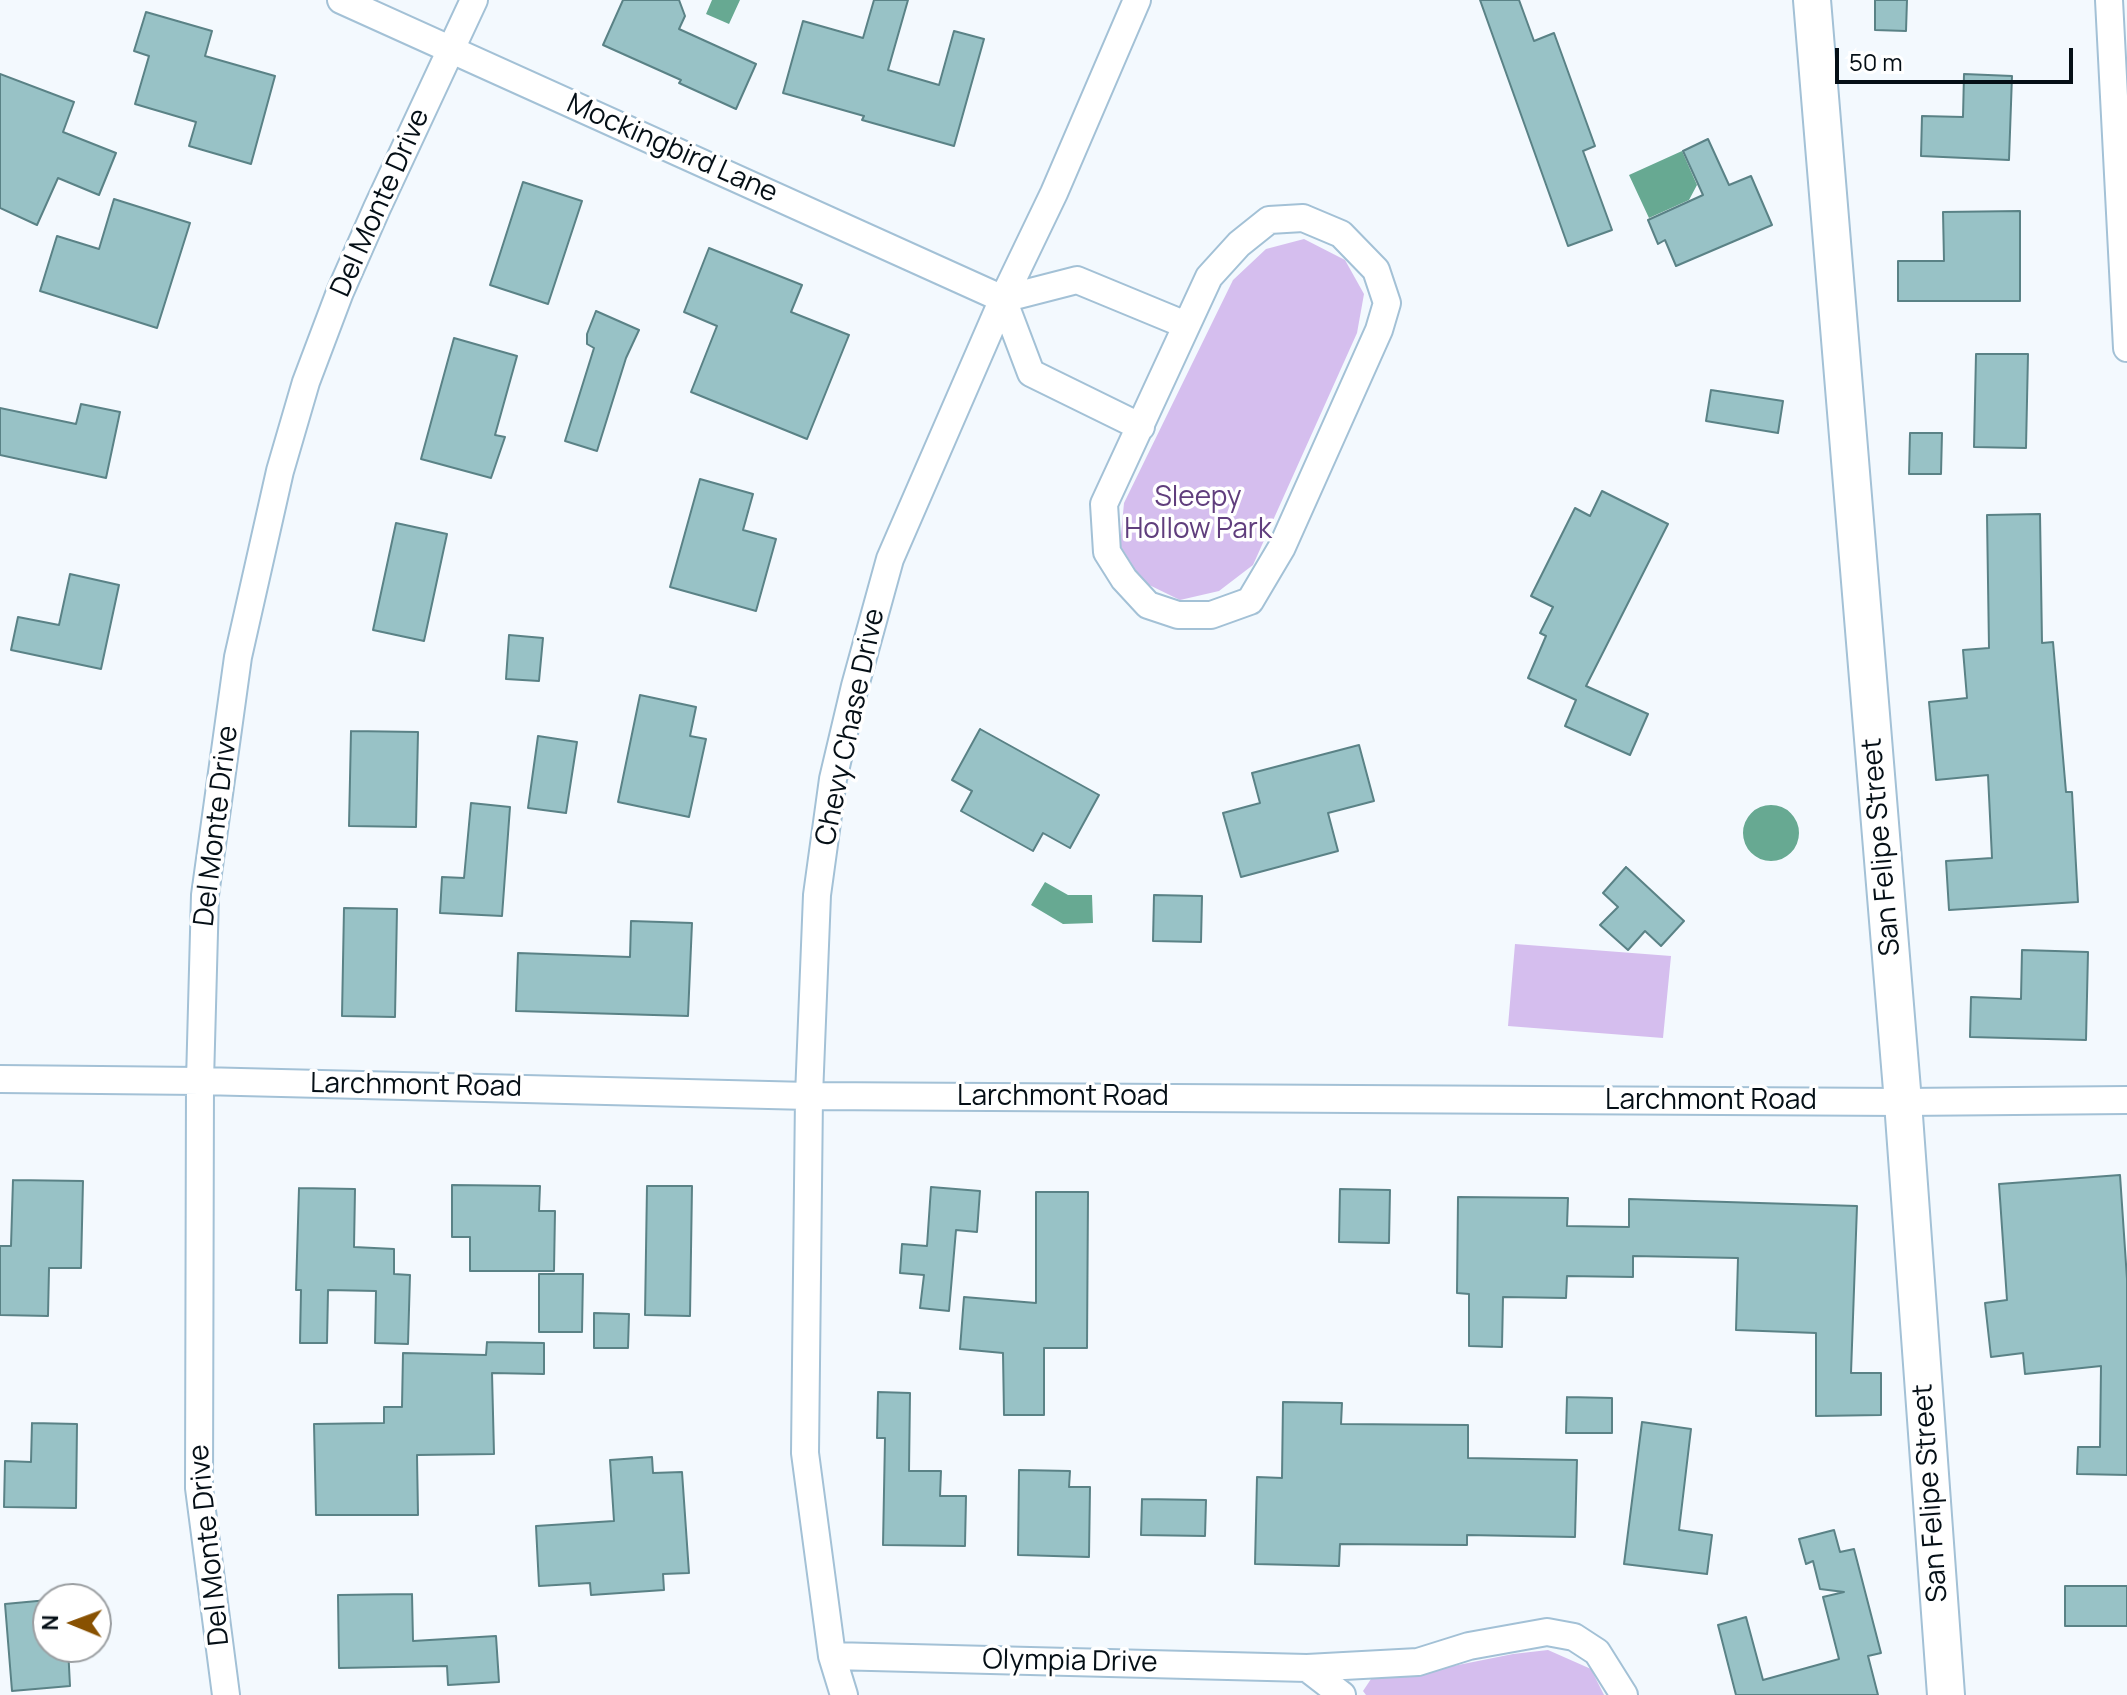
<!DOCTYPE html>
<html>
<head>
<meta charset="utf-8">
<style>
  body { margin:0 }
  #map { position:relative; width:2127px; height:1695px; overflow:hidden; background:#f3f9fe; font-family:Manrope,sans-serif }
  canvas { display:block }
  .north { position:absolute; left:32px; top:1583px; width:80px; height:80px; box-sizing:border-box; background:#fff; border:2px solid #9b9fa2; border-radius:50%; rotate:271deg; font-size:22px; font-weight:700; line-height:32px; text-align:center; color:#050f16 }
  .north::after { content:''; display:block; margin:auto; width:28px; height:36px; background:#885101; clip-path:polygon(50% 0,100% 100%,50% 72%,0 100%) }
  .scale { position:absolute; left:1835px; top:48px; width:238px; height:36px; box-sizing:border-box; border:4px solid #050f16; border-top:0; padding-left:10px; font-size:24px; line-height:28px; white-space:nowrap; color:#050f16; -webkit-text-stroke:6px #fff; paint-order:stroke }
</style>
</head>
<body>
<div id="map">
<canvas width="2127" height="1695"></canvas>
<div class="north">N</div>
<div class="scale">50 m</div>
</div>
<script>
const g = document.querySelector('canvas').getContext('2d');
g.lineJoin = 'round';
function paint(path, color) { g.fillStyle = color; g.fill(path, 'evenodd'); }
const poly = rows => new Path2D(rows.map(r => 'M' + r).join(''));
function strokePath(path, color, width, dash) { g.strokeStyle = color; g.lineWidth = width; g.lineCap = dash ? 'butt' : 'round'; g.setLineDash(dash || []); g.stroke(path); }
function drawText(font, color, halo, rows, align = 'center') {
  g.font = font + ' Manrope,sans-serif'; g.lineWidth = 7; g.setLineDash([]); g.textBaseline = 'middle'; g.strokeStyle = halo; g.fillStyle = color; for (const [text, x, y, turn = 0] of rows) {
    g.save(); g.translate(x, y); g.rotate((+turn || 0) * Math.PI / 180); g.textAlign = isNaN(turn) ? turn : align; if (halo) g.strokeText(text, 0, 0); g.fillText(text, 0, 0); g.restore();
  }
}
paint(poly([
  [1304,239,1345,260,1364,294,1357,333,1253,565,1219,591,1180,600,1143,582,1120,545,1124,503,1233,280,1266,249],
  [1515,944,1671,956,1663,1038,1508,1026],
  [1548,1650,1591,1669,1604,1695,1366,1695,1363,1691,1371,1679,1398,1677,1513,1654]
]), '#d5beee');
paint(poly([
  [712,0,740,0,729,24,706,14],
  [1682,151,1697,185,1689,200,1649,218,1629,175],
  '1743 833a28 28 0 1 1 56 0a28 28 0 1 1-56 0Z',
  [1045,882,1068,895,1092,895,1093,923,1063,924,1031,905]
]), '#67a992');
const building = poly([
  [623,0,679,0,685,16,679,29,756,64,736,109,679,83,681,80,603,45,623,0],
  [874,0,908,0,888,70,939,85,954,31,984,39,954,146,862,120,864,116,783,93,803,21,863,38,874,0],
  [1480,0,1519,0,1534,41,1554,33,1595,146,1583,151,1612,230,1568,246,1480,0],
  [1875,0,1907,0,1906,31,1875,30,1875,0],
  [146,12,212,31,205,56,275,76,251,164,189,146,196,122,135,104,149,56,134,51,146,12],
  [0,74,74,102,63,132,116,153,99,195,58,178,37,225,0,208,0,74],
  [1964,74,2012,76,2009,160,1921,156,1922,116,1963,117,1964,74],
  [1708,139,1729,185,1751,176,1772,225,1676,266,1665,240,1658,244,1648,220,1703,195,1683,151,1708,139],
  [523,182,582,201,548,304,490,285,523,182],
  [114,199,190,223,157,328,40,291,57,236,99,249,114,199],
  [2020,211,2020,301,1898,301,1898,261,1944,261,1943,212,2020,211],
  [709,248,802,285,791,312,849,335,807,439,691,392,717,326,684,312,709,248],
  [596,311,639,330,626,358,597,451,565,441,594,348,587,344,587,334,596,311],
  [454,338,517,356,495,435,505,437,491,478,421,459,454,338],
  [1976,354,2028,354,2026,448,1974,447,1976,354],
  [1711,390,1783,401,1778,433,1706,421,1711,390],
  [81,404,120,412,106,478,0,455,0,408,76,424,81,404],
  [1910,433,1942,433,1941,474,1909,474,1910,433],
  [700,479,753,494,743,530,776,539,756,611,670,587,700,479],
  [1602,491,1668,524,1586,686,1648,714,1630,755,1565,726,1576,700,1528,678,1546,636,1540,633,1553,607,1531,596,1575,508,1590,516,1602,491],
  [2040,514,2042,643,2053,642,2066,792,2072,792,2078,902,1949,910,1946,861,1992,858,1988,775,1936,780,1929,702,1967,698,1963,650,1989,648,1987,515,2040,514],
  [396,523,447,534,424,641,373,630,396,523],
  [70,574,119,585,101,669,11,650,18,617,59,625,70,574],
  [509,635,543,638,539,681,506,679,509,635],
  [640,695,696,707,690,736,706,739,689,817,618,802,640,695],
  [980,729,1099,795,1070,848,1043,833,1033,851,961,811,972,791,952,780,980,729],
  [351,731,418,732,416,827,349,826,351,731],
  [538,736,577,742,566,813,528,808,538,736],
  [1359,745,1374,801,1328,813,1338,851,1241,877,1223,813,1260,803,1252,773,1359,745],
  [471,803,510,807,502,916,440,913,442,877,464,878,471,803],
  [1626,867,1684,921,1661,946,1645,931,1628,950,1600,925,1618,907,1603,893,1626,867],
  [1154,895,1202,896,1201,942,1153,941,1154,895],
  [344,908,397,909,395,1017,342,1016,344,908],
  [631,921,692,923,688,1016,516,1011,518,953,630,957,631,921],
  [2022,950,2088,952,2086,1040,1970,1037,1971,997,2021,999,2022,950],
  [2120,1175,2127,1279,2127,1475,2077,1474,2078,1447,2100,1447,2101,1366,2025,1374,2023,1353,1991,1357,1985,1303,2007,1300,1999,1184,2120,1175],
  [13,1180,83,1181,81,1268,49,1268,48,1316,0,1315,0,1246,11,1246,13,1180],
  [452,1185,540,1186,539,1211,555,1211,554,1271,470,1271,470,1237,452,1237,452,1185],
  [647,1186,692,1186,690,1316,645,1315,647,1186],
  [931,1187,980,1191,977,1232,956,1230,949,1311,920,1308,924,1275,900,1273,902,1244,927,1246,931,1187],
  [299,1188,355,1189,354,1247,394,1249,394,1274,410,1275,408,1344,375,1343,376,1291,328,1290,327,1343,300,1343,301,1290,296,1290,299,1188],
  [1340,1189,1390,1190,1389,1243,1339,1242,1340,1189],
  [1036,1192,1088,1192,1087,1348,1044,1348,1044,1415,1004,1415,1003,1353,960,1349,964,1297,1036,1303,1036,1192],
  [1458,1197,1568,1198,1567,1226,1629,1227,1629,1199,1857,1206,1851,1373,1881,1373,1881,1415,1816,1416,1816,1333,1736,1330,1738,1258,1633,1256,1633,1277,1567,1276,1566,1298,1503,1297,1502,1347,1469,1346,1469,1294,1457,1293,1458,1197],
  [539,1274,583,1274,582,1332,539,1332,539,1274],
  [594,1313,629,1314,628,1348,594,1348,594,1313],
  [487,1342,544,1343,544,1374,492,1373,494,1454,417,1455,418,1515,316,1515,314,1424,384,1423,384,1407,402,1407,403,1353,486,1355,487,1342],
  [878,1392,910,1393,909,1471,941,1471,940,1496,966,1496,965,1546,883,1545,885,1438,877,1438,878,1392],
  [1567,1397,1612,1398,1612,1433,1566,1433,1567,1397],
  [1283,1402,1342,1403,1341,1424,1468,1425,1468,1458,1577,1460,1575,1537,1467,1535,1467,1545,1340,1544,1339,1566,1255,1564,1257,1477,1282,1478,1283,1402],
  [1642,1422,1691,1429,1679,1530,1712,1535,1707,1574,1624,1564,1642,1422],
  [32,1423,77,1424,76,1508,4,1507,5,1461,31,1462,32,1423],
  [652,1457,653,1473,682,1472,689,1573,663,1574,664,1590,591,1595,590,1583,539,1586,536,1526,614,1521,610,1460,652,1457],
  [1019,1470,1070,1471,1069,1487,1090,1487,1089,1557,1018,1555,1019,1470],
  [1142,1499,1206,1500,1205,1536,1141,1535,1142,1499],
  [1834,1530,1840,1552,1854,1549,1881,1653,1868,1656,1878,1695,1736,1695,1718,1625,1746,1617,1763,1680,1839,1659,1823,1597,1844,1592,1820,1589,1813,1561,1806,1564,1799,1539,1834,1530],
  [2065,1586,2127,1586,2127,1626,2065,1626,2065,1586],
  [412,1594,413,1641,496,1636,499,1682,448,1685,447,1666,339,1668,338,1595,412,1594],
  [48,1600,48,1647,68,1647,70,1686,12,1691,5,1604,48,1600]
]);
paint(building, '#98c2c6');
strokePath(building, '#5a8286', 2);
const street = poly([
  [341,0,1003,299,1077,280,1186,325],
  [2109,0,2127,348],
  [1303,218,1341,234,1376,270,1387,303,1379,330,1282,547,1250,601,1211,615,1178,615,1148,605,1124,579,1107,552,1104,504,1209,277,1239,244,1269,220,1303,218],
  [1003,299,1031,373,1141,427],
  [0,1079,200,1081,809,1096,1903,1102,2127,1100],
  [832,1656,1307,1668,1342,1695],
  [1307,1668,1418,1662,1469,1646,1547,1632,1574,1637,1597,1652,1624,1695],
  [226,1695,199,1488,200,1081,205,895,238,657,280,471,306,382,340,292,377,208,474,0],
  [844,1695,832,1656,805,1453,809,1096,817,895,833,779,855,686,890,559,1003,299,1054,193,1137,0]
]);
const secondary = poly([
  [1812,0,1903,1102,1946,1695]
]);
strokePath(street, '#a3c1d6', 30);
strokePath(secondary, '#a3c1d6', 40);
strokePath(street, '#fff', 26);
strokePath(secondary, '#fff', 36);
drawText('28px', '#050f16', '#fff', [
  ["Mockingbird Lane",672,149,24],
  ["Del Monte Drive",381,203,-66],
  ["Chevy Chase Drive",851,727,-78],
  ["Del Monte Drive",217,826,-83],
  ["San Felipe Street",1882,847,-95],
  ["Larchmont Road",416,1086,1],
  ["Larchmont Road",1063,1097],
  ["Larchmont Road",1711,1101],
  ["San Felipe Street",1931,1493,-94],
  ["Del Monte Drive",210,1545,-96],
  ["Olympia Drive",1070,1662,1]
]);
drawText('28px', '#603e7d', '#fff', [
  ["Sleepy",1198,498],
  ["Hollow Park",1198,530]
]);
</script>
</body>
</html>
